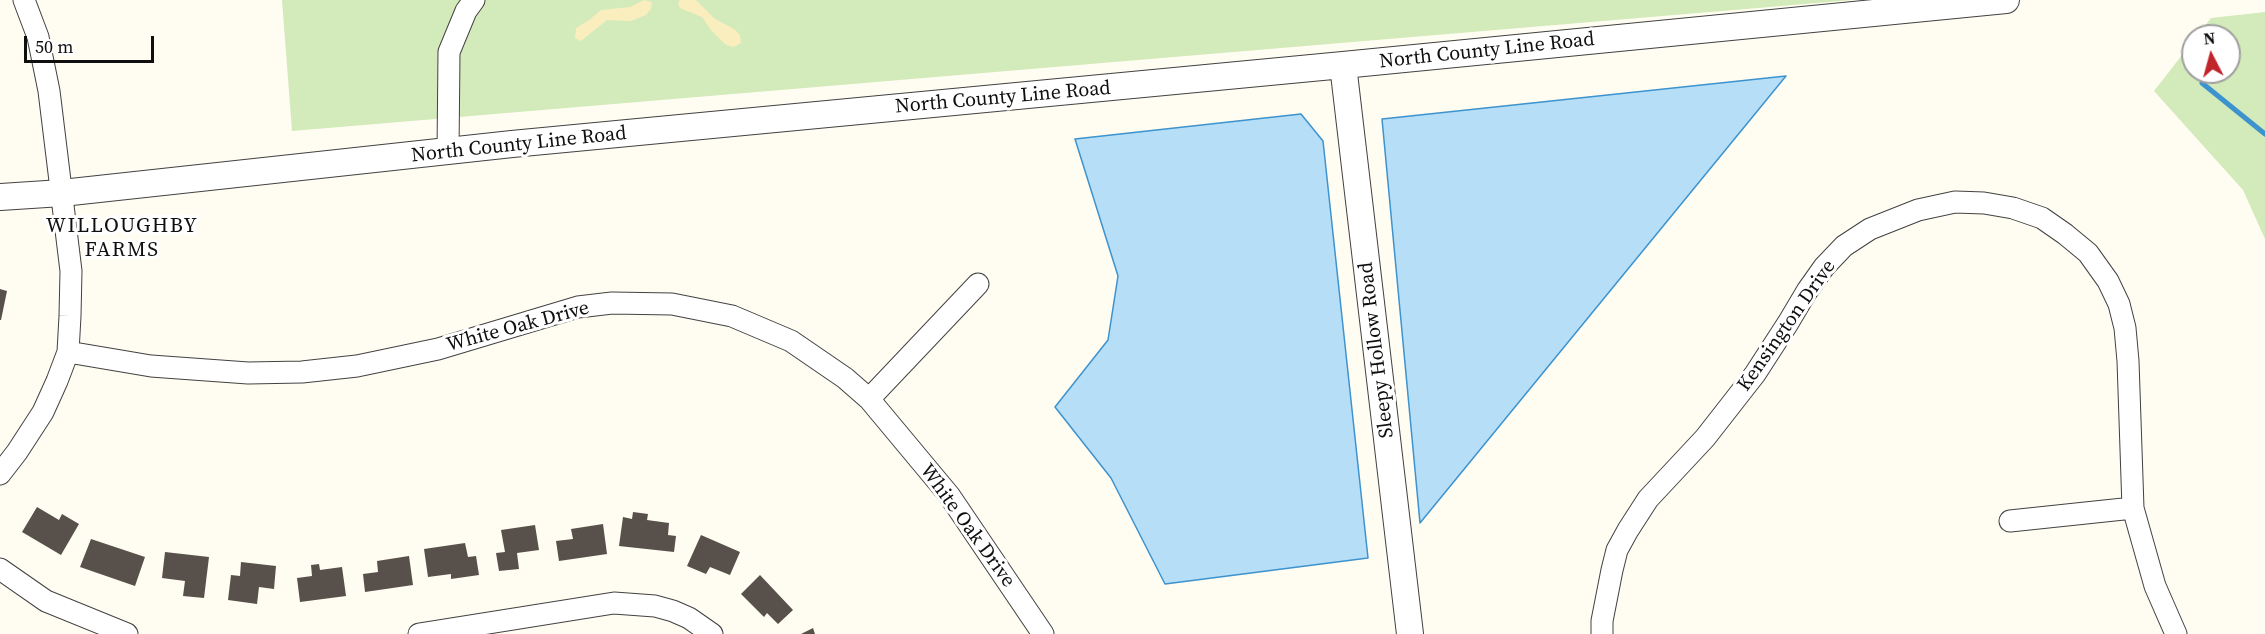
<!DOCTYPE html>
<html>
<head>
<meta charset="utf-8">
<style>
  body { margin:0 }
  #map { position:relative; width:2265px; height:634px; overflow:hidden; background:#fffcf1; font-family:"Source Serif 4",serif }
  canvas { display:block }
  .north { position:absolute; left:2181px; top:24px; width:60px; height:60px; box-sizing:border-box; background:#fff; border:2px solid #9f9f9f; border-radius:50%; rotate:354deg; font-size:16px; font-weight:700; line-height:24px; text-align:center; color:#0f0f0f }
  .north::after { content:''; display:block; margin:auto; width:21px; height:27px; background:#c1252c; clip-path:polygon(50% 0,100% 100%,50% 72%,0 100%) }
  .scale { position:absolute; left:24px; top:36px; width:130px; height:27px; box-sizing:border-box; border:3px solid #0f0f0f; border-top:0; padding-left:8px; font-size:18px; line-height:21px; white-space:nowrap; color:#0f0f0f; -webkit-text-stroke:4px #fff; paint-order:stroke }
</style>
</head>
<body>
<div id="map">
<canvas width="2265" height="634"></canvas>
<div class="north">N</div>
<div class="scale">50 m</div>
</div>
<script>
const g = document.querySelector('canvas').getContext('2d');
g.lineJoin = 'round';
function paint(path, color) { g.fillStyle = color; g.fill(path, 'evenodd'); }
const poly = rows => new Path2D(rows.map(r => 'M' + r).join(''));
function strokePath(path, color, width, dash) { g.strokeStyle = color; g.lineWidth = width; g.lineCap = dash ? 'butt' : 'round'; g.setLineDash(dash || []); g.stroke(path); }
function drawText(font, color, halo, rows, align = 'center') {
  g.font = font + ' "Source Serif 4",serif'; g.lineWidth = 6; g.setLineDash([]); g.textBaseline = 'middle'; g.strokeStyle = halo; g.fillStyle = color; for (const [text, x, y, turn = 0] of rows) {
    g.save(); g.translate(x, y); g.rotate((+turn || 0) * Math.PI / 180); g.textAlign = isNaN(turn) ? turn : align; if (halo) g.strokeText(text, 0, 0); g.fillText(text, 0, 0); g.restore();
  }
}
paint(poly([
  [282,0,1853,0,292,131],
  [2265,12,2265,239,2243,190,2154,91,2193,41,2193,72,2229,72,2229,36,2197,36,2211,18]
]), '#d3eaba');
paint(poly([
  [644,0,652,2,651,9,646,15,631,21,607,20,581,41,575,38,576,28,589,20,601,10,630,7],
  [680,0,696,0,715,19,734,29,740,35,741,43,734,47,726,45,711,30,702,17,680,8,678,3]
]), '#fbeebe');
const water = poly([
  [1786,76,1420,523,1382,119,1786,76],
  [1301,114,1323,141,1368,558,1165,584,1111,478,1055,407,1108,340,1118,276,1075,139,1301,114]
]);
paint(water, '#b6def7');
strokePath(water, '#3c93ce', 1.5);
strokePath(poly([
  [2202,83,2265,134]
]), '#3c93ce', 5);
paint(poly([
  [0,289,7,291,1,320,0,320],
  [37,507,59,520,62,514,79,524,61,555,22,532],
  [633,512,648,514,647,520,669,523,668,535,676,536,674,552,619,546,623,517,632,519],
  [603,524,607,554,559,561,556,541,573,539,571,529],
  [535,525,539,550,517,553,519,569,499,571,496,553,505,552,501,530],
  [701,535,740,552,730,575,710,567,706,574,687,566],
  [91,539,145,557,135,586,80,567],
  [465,543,468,557,476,556,479,575,451,579,451,574,428,577,424,549],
  [165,552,209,557,204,598,183,596,185,581,162,578],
  [409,556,413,585,365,592,363,574,378,572,377,561],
  [241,562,276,566,274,589,259,587,257,604,228,600,231,575,240,576],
  [319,564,320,570,342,567,346,596,300,602,297,578,312,576,311,565],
  [760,575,793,610,778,624,767,613,764,617,741,594],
  [813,628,815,634,801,634]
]), '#58504b');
const minor = poly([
  [448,152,449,52,466,11,474,0],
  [68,352,151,366,248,373,302,372,357,366,438,349,578,307,612,303,672,304,732,316,791,341,845,378,869,399,949,495,1043,634],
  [869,399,978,284],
  [0,474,17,452,43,412,57,381,68,352,70,316,71,271,49,91,38,37,24,0],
  [2010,521,2133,508],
  [0,569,46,601,127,634],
  [419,634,614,603,655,606,673,611,689,618,712,634],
  [1602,634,1602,621,1612,570,1617,550,1628,530,1648,499,1705,438,1755,374,1788,323,1807,291,1824,267,1844,246,1870,229,1918,210,1955,202,1984,203,2013,208,2042,218,2065,234,2088,253,2108,281,2119,304,2125,328,2128,361,2133,508,2155,586,2176,634]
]);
const tertiary = poly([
  [1343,65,1410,634],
  [0,197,62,193,512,144,1343,65,2006,0]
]);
strokePath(minor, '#424242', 23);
strokePath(tertiary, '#424242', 28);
strokePath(minor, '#fff', 21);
strokePath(tertiary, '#fff', 26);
drawText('20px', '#0f0f0f', '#fff', [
  ["North County Line Road",1487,51,-6],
  ["North County Line Road",1003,98,-5],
  ["North County Line Road",519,145,-6],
  ["Kensington Drive",1787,326,-55],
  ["White Oak Drive",518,327,-15],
  ["Sleepy Hollow Road",1377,350,-97],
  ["White Oak Drive",967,526,54]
]);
g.letterSpacing = '1.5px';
drawText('21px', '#0f0f0f', '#fff', [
  ["WILLOUGHBY",122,227],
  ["FARMS",122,251]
]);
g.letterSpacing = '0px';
</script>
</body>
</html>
